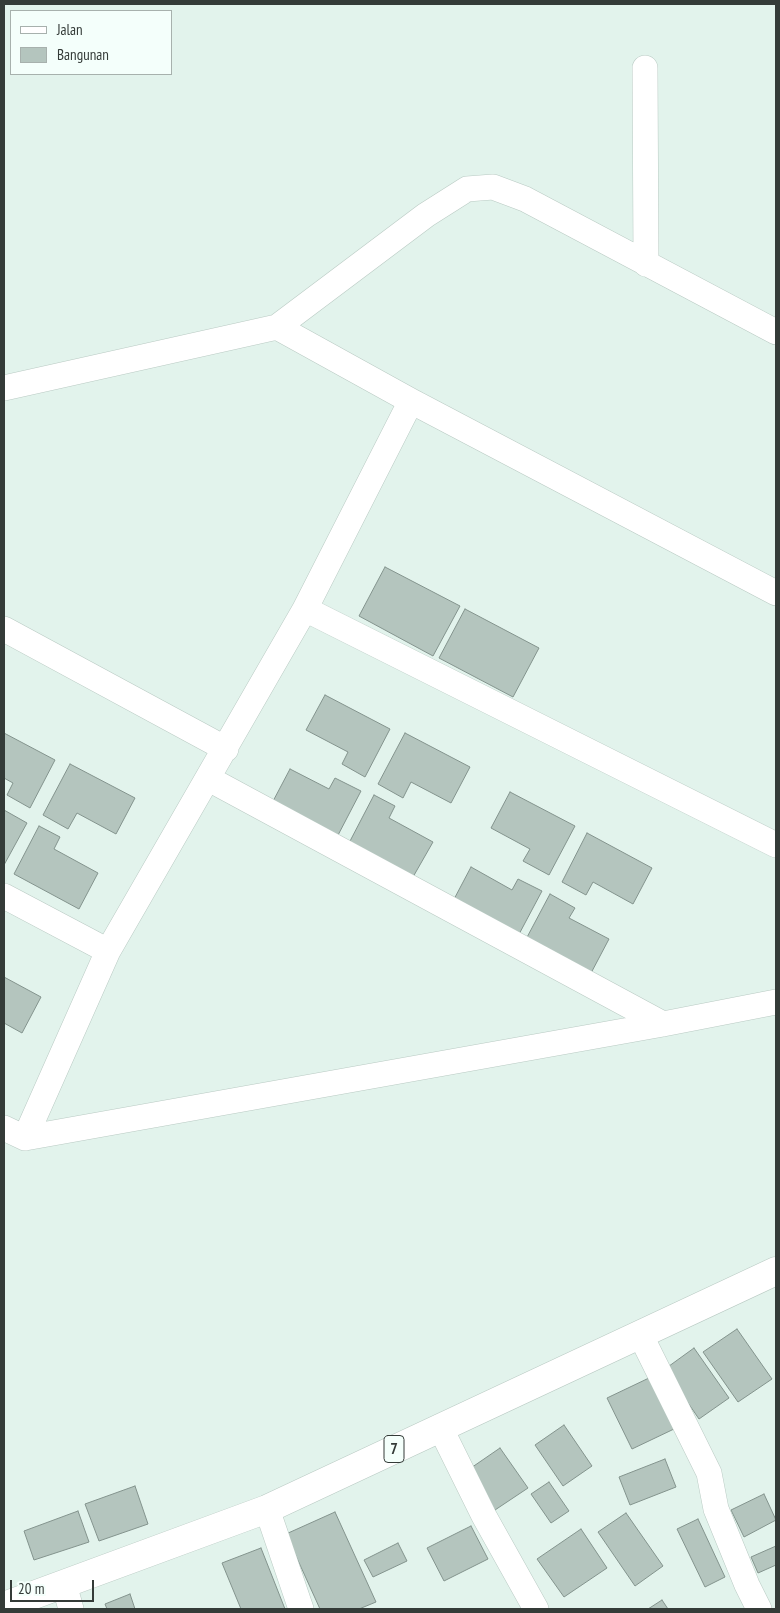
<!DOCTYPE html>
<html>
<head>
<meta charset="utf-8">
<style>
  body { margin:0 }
  #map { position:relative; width:780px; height:1613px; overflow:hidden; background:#e2f3ec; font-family:"PT Sans Narrow",sans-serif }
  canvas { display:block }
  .frame { position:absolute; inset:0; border:5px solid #343b38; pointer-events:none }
  .legend { position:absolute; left:10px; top:10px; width:162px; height:65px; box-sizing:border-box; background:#f4fffb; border:1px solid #a7b1ad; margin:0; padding:6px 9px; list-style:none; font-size:15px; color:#343b38 }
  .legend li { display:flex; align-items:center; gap:10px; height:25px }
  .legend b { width:25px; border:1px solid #a7b1ad }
  .scale { position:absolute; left:10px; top:1580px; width:84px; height:22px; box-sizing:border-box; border:2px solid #343b38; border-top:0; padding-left:6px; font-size:15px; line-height:18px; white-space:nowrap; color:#343b38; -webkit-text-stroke:4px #f4fffb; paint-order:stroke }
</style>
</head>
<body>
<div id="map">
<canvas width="780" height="1613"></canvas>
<div class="frame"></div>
<ul class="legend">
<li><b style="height:6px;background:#fff"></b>Jalan</li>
<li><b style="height:14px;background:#b4c5be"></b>Bangunan</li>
</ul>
<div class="scale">20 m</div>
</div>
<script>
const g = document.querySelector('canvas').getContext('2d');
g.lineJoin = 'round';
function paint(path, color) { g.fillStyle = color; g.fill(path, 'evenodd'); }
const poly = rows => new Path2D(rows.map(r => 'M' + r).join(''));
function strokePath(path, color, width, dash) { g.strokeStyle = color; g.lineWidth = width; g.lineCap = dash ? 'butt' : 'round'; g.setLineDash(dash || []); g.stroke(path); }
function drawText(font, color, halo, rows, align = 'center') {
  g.font = font + ' "PT Sans Narrow",sans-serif'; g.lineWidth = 4; g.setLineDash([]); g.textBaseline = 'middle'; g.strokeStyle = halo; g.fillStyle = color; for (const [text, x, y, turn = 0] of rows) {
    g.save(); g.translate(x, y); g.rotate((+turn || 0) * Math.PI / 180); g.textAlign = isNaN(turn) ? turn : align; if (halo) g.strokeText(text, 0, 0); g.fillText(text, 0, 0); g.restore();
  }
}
const building = poly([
  [385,567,460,606,433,656,359,616,385,567],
  [465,609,539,648,513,697,439,658,465,609],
  [325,695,390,729,365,777,342,764,348,752,306,730,325,695],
  [4,733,55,760,30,808,7,795,13,783,4,778,4,733],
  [405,733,470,767,451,803,411,782,403,798,378,784,405,733],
  [70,764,135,798,116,834,77,813,68,829,43,815,70,764],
  [290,769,329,789,335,778,361,791,336,839,271,805,290,769],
  [510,792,575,826,549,875,523,861,530,849,491,828,510,792],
  [374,795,395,806,389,818,433,842,413,877,349,843,374,795],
  [4,810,27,823,4,865,4,810],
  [39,826,60,837,54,849,98,873,79,909,14,874,39,826],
  [587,833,652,868,633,904,593,882,586,895,562,882,587,833],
  [471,867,512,890,518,879,542,891,517,938,452,903,471,867],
  [550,894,575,908,569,918,609,939,590,975,525,941,550,894],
  [4,977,41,997,22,1033,4,1023,4,977],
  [737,1329,772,1379,738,1402,703,1352,737,1329],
  [694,1348,729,1398,699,1419,665,1369,694,1348],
  [649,1378,674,1429,632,1449,607,1398,649,1378],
  [564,1425,592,1466,563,1486,535,1445,564,1425],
  [500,1448,528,1488,495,1510,468,1470,500,1448],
  [665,1459,676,1487,630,1505,619,1477,665,1459],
  [549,1482,569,1511,551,1523,531,1494,549,1482],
  [135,1486,148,1524,99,1541,85,1504,135,1486],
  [764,1494,776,1520,744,1537,731,1510,764,1494],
  [78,1511,89,1542,34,1560,24,1531,78,1511],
  [335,1512,376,1602,359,1609,320,1609,286,1534,335,1512],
  [626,1513,663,1566,635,1586,598,1532,626,1513],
  [698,1519,725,1577,705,1587,677,1529,698,1519],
  [471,1526,488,1559,444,1581,427,1548,471,1526],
  [581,1529,607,1568,564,1597,537,1559,581,1529],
  [398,1543,407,1561,373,1577,364,1560,398,1543],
  [776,1546,776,1565,758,1573,751,1557,776,1546],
  [261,1548,285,1609,241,1609,222,1563,261,1548],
  [130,1594,135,1609,107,1609,105,1604,130,1594],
  [662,1600,668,1609,648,1609,662,1600]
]);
paint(building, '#b4c5be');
strokePath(building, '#83938d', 1);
const street = poly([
  [645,68,646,264],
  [277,327,411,401,776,593],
  [4,388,277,327,426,215,467,189,493,187,525,199,776,332],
  [305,609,411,401],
  [4,629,226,749],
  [209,779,663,1024],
  [4,896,108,951],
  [4,1128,25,1138,663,1024,776,1002],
  [25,1138,108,951,305,609,776,845],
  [640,1334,709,1473,716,1509,747,1585,759,1609],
  [440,1427,484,1516,536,1609],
  [267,1509,301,1609],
  [64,1584,71,1609]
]);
const highway = poly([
  [4,1606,267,1509,776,1271]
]);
strokePath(street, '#b9cac3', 26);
strokePath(highway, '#b9cac3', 29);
strokePath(street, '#fff', 25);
strokePath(highway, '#fff', 28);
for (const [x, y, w] of [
  [394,1449,20]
]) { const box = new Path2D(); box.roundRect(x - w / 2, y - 13.5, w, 27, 4); g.fillStyle = '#f4fffb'; g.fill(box); strokePath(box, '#343b38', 1); }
drawText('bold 16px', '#343b38', null, [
  ["7",394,1449]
]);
</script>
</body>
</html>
